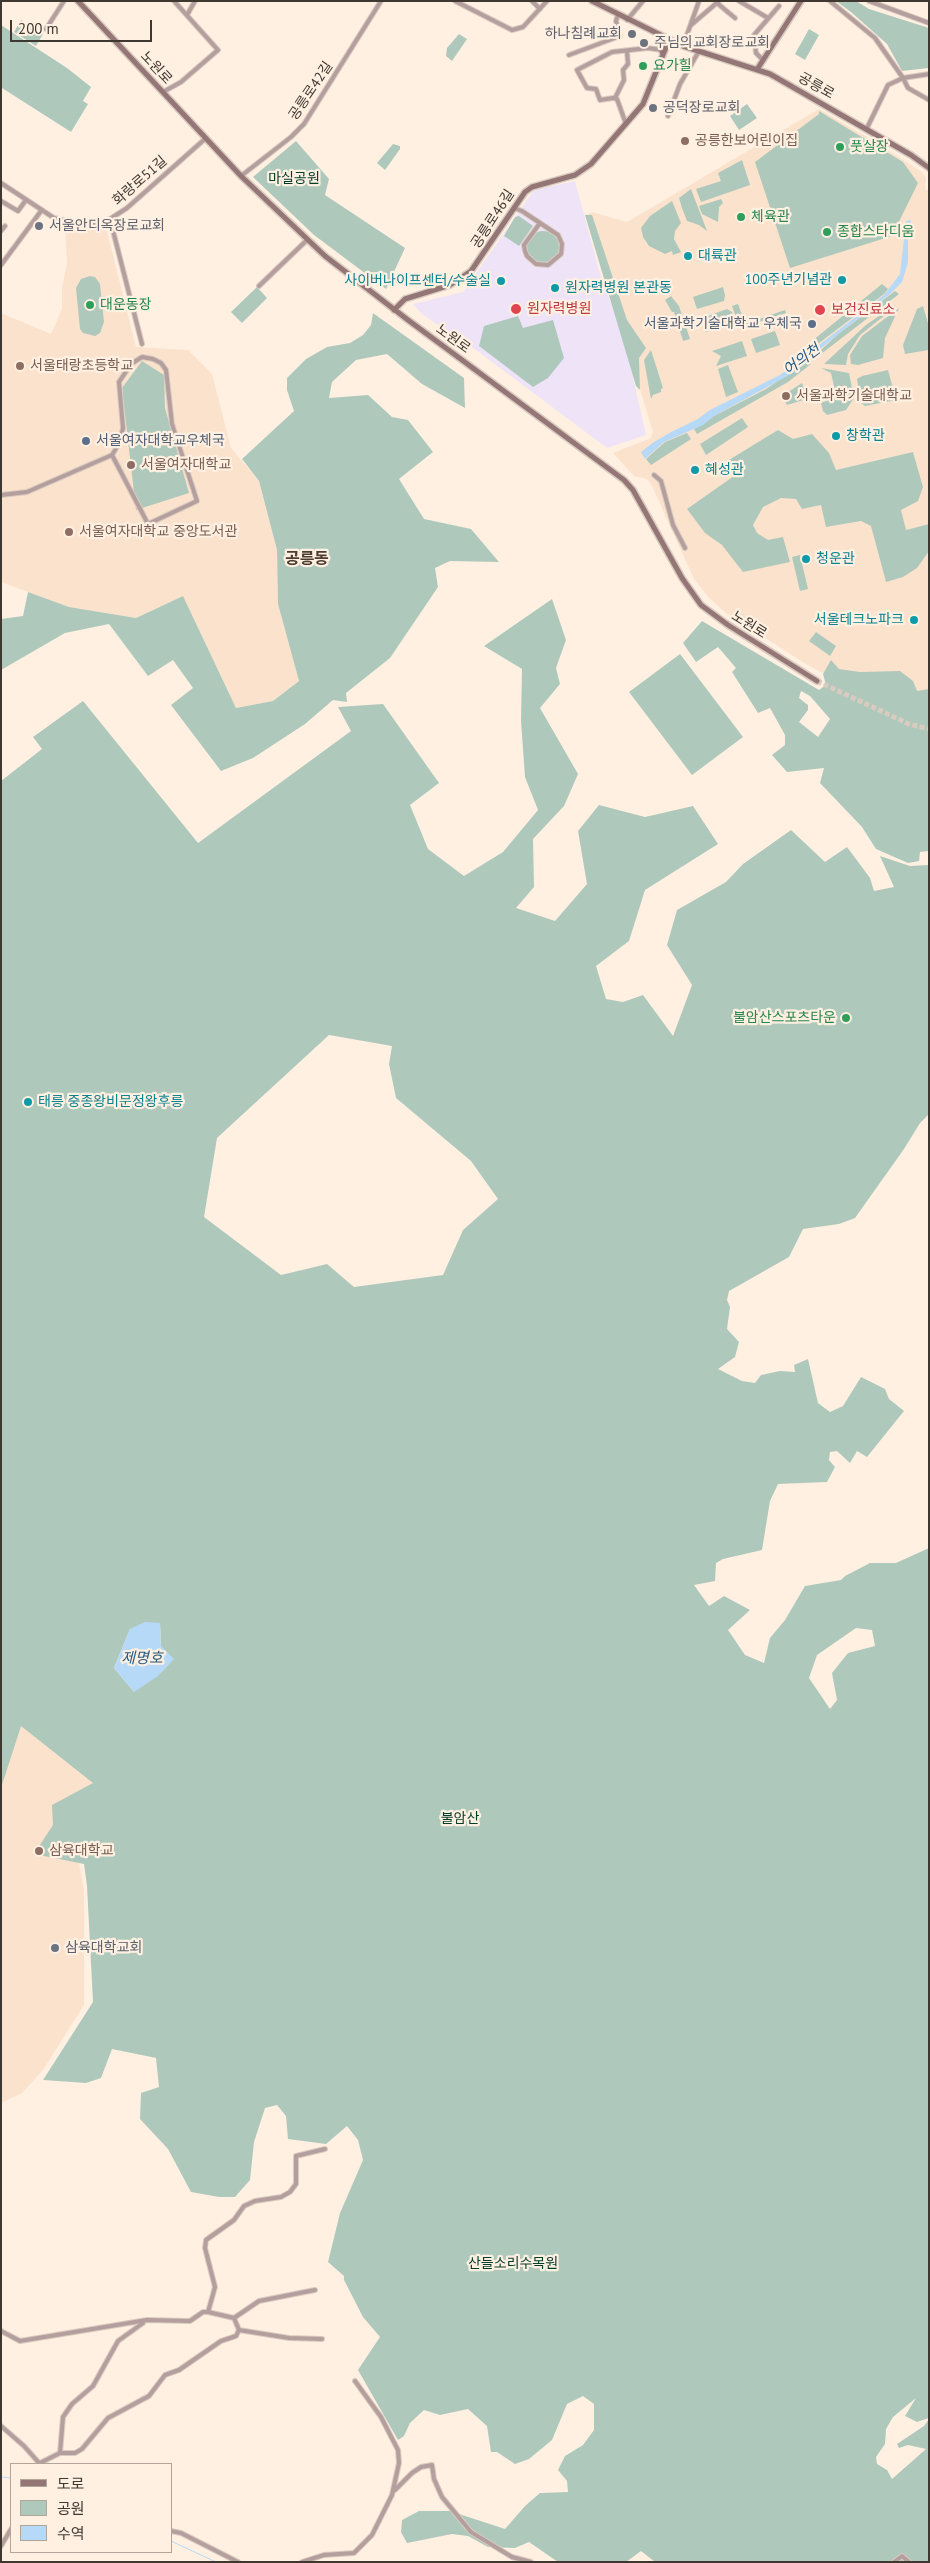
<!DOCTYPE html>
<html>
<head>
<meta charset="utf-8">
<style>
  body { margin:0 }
  #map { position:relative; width:930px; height:2563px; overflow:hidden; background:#fff0e2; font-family:"PT Sans","Noto Sans KR",sans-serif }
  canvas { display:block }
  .frame { position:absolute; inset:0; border:2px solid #3f3831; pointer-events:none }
  .legend { position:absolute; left:10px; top:2463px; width:162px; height:90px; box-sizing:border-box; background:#fff0e2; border:1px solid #b2a69b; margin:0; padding:6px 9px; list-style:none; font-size:15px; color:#3f3831 }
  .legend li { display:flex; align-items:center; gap:10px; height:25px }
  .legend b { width:25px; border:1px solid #b2a69b }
  .scale { position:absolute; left:10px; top:20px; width:142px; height:22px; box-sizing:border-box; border:2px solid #3f3831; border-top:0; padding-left:6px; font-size:15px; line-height:18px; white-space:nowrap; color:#3f3831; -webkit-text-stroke:4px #fff0e2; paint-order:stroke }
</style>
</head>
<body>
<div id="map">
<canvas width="930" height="2563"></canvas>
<div class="frame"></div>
<ul class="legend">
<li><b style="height:6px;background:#947676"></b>도로</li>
<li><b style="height:14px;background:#aec9bc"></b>공원</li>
<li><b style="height:14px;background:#b7d9f8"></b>수역</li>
</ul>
<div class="scale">200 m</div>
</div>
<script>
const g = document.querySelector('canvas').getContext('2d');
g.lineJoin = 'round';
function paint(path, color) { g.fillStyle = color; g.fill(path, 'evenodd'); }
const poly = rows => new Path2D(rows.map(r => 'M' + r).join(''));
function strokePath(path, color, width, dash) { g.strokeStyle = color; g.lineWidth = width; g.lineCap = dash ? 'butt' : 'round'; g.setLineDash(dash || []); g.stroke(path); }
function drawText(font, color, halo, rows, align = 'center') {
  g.font = font + ' "PT Sans","Noto Sans KR",sans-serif'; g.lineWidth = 4.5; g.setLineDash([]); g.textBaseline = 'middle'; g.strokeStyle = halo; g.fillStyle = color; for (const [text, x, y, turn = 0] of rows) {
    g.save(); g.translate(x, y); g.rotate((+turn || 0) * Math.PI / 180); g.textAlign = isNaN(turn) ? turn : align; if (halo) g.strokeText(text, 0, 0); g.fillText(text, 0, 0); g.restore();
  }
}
paint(poly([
  [819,109,874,141,922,172,926,178,925,189,929,191,929,710,847,686,806,664,726,613,709,598,694,579,652,486,647,479,634,476,613,453,651,438,653,432,587,215,592,212,627,222],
  [101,227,107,231,136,347,188,350,212,374,231,448,259,481,277,550,278,604,299,681,273,701,236,708,183,596,136,618,69,607,1,582,1,313,51,334,62,309,62,288,67,263,65,229],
  [189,1665,70,1811,84,1891,84,2005,43,2070,22,2093,1,2103,1,1720]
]), '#fbe2cc');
paint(poly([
  [575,181,598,267,625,343,646,435,607,448,472,347,423,315,413,304,463,292,534,190]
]), '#efe3f8');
paint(poly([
  [836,1,856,1,869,9,929,28,929,68,902,71,887,44,851,12],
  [21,20,43,34,36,46,14,32],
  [1,25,67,68,91,87,83,101,88,104,71,132,2,88],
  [809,29,819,35,805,60,795,54],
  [459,34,467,39,452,61,446,56,447,48],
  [747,104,757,118,739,130,730,116],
  [819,111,903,162,918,183,892,236,790,268,755,162,819,114],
  [296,141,329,179,325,195,405,248,386,289,314,235,253,177],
  [393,144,400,146,400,149,385,170,377,163],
  [742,160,750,185,701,202,696,189,721,181,718,173],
  [691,189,707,231,699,225,687,221,682,208,679,198],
  [721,199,723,203,719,207,718,222,702,214,699,206],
  [672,201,681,223,675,231,674,239,681,252,673,255,672,251,665,254,649,246,643,237,641,228,650,216],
  [585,215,592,215,627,320,646,348,639,358,640,390,636,386],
  [519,216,533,226,519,246,504,236,515,217],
  '527 247a16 16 0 1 1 32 0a16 16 0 1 1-32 0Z',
  [90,276,95,277,100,284,104,322,100,333,95,336,83,333,80,329,76,288,81,279],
  [882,284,888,289,884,294,815,346,812,341],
  [257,287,267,298,242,323,231,312],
  [723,287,725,295,724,301,697,309,693,297],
  [895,291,899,294,821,354,819,352,837,335],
  [671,296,679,306,690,339,683,341,674,312,672,312,665,300],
  [738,304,745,324,785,310,786,313,743,327,737,320,732,306],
  [895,305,894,308,860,335,848,354,846,365,824,364,866,325],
  [923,306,929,327,929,350,905,354,903,345,917,309],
  [899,308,885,338,883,358,858,365,851,364,850,355,862,336],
  [727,309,732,312,735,322,706,332,702,318],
  [373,313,464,378,465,408,422,384,387,354,356,360,332,382,329,398,368,395,392,417,408,420,433,452,399,479,424,519,471,529,499,562,450,561,435,568,438,587,390,658,346,693,347,702,333,700,305,724,253,758,221,771,171,705,193,688,173,660,148,676,109,624,65,633,1,670,1,619,23,616,28,592,69,607,136,618,183,596,236,708,273,701,299,681,278,604,277,550,259,481,242,459,294,411,287,390,287,378,306,359,327,347,350,343,363,335,371,325],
  [518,316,523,328,553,320,564,358,548,378,533,387,479,346,484,326],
  [775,331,780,345,756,353,751,339],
  [742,341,747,356,716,366,721,356,712,351],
  [651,350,663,388,661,389,661,392,653,395,651,399,644,360],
  [808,360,811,364,788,382,697,434,694,429,714,416,766,389],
  [142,361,164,375,165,408,189,493,136,510,122,388],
  [728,365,738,392,726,397,718,369],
  [821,368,849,373,854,398,846,410,827,415,823,411,821,403,833,398,836,395,831,373],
  [888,370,896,400,865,406,861,403,857,379,862,376],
  [802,383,807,399,787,405,782,396],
  [742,418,748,427,706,455,700,444],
  [778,430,793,439,812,434,829,453,836,470,913,452,923,487,918,501,901,510,906,530,929,524,929,551,917,568,903,577,886,582,871,526,861,521,826,527,821,505,802,509,796,499,781,498,763,507,753,525,757,533,768,540,783,537,790,562,743,572,722,545,705,533,687,509,734,476,724,463],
  [687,433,691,439,651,465,646,459,665,442],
  [800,555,808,589,800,591,792,557],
  [552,599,566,640,556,668,560,684,540,708,578,774,564,806,533,839,534,887,516,908,555,921,587,884,578,831,599,805,645,817,693,806,718,844,645,890,629,941,596,966,606,999,623,1002,643,995,673,1036,692,985,667,945,677,910,726,882,743,864,791,830,825,862,847,847,870,878,874,891,894,887,880,856,910,866,929,865,929,1114,920,1123,904,1149,855,1218,839,1224,803,1229,789,1257,729,1291,727,1300,730,1307,727,1329,739,1342,735,1357,718,1369,742,1381,755,1383,761,1375,780,1371,795,1372,794,1365,808,1359,818,1403,830,1412,843,1406,861,1377,885,1389,889,1399,904,1411,867,1457,857,1451,850,1463,837,1451,830,1452,829,1460,835,1467,827,1482,778,1484,770,1501,762,1550,723,1559,716,1563,715,1581,694,1585,709,1606,724,1596,750,1610,728,1630,745,1655,764,1663,770,1638,785,1620,805,1586,841,1580,845,1576,870,1563,896,1563,929,1548,929,2418,917,2422,905,2416,916,2398,893,2417,886,2429,885,2444,876,2457,877,2464,887,2470,892,2479,926,2449,908,2445,899,2448,897,2444,924,2426,929,2419,929,2562,655,2562,641,2551,626,2562,558,2562,529,2542,515,2548,488,2547,468,2536,452,2534,407,2543,401,2532,402,2520,419,2511,450,2511,505,2529,525,2506,540,2493,568,2492,567,2481,558,2470,565,2456,583,2445,594,2430,594,2404,583,2396,567,2404,552,2440,529,2459,515,2464,497,2452,491,2452,487,2426,468,2409,440,2415,424,2410,410,2423,404,2436,398,2440,358,2370,380,2337,363,2317,344,2280,344,2276,328,2262,340,2213,363,2160,358,2140,347,2126,326,2144,288,2139,286,2116,277,2105,265,2108,254,2142,250,2180,235,2197,219,2197,191,2192,168,2149,140,2119,141,2093,159,2087,156,2058,112,2049,101,2078,86,2083,43,2080,93,2002,87,1886,84,1864,34,1854,53,1825,52,1805,93,1783,21,1726,1,1788,1,781,42,749,33,737,83,701,198,843,351,731,338,707,383,704,439,783,410,805,428,849,464,876,503,852,538,810,525,777,521,721,522,669,484,646],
  [329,1035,392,1046,389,1064,396,1098,471,1161,498,1199,463,1230,443,1275,354,1287,327,1264,281,1275,204,1217,217,1138],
  [160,1624,161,1646,134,1692,114,1668,130,1629],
  [856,1628,872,1630,875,1646,848,1653,832,1673,837,1700,830,1709,809,1678,817,1655],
  [702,621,819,690,826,685,823,674,831,660,839,669,860,672,900,671,913,681,917,691,929,689,929,851,920,852,919,861,908,863,876,849,862,827,820,783,824,768,787,772,772,755,785,745,785,735,770,708,758,713,732,672,736,668,718,647,696,662,683,643],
  [801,691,810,696,830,719,818,737,799,722,808,710,808,705,799,698],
  [816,632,836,646,830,656,809,641],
  [680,654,743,737,692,775,629,692]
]), '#aec9bc');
paint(poly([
  [911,220,908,235,908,262,902,282,890,294,837,335,791,374,714,416,703,425,664,442,645,459,641,452,654,442,671,432,698,419,710,410,780,375,884,295,900,274,906,221],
  [145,1622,160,1623,161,1646,174,1659,158,1676,134,1692,114,1668,130,1629]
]), '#b7d9f8');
strokePath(poly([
  [1,2477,11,2478],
  [171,2541,216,2562]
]), '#b7d9f8', 1);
strokePath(poly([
  [817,681,909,724,929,729]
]), '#d9cbbf', 5, [5, 2.5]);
const street = poly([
  [455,1,512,30,523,27,547,1],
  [532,1,540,9],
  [739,1,768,18],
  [830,1,875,38,903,78,929,74],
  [869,1,929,23],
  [717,3,735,18],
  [187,15,195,1],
  [627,20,643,1],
  [691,25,719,1],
  [46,29,64,1],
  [683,46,699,1],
  [569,55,620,36,616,21,618,15],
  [763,60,756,53,754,35,779,6],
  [163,92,181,82,218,50,174,1],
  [615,98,624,80,623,70,628,64,627,51],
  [668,116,680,84,699,51],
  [626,124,617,99,613,98,600,100,596,89,587,88,577,70,612,52,648,48,662,50],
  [867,128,888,85,903,78,908,88,929,100],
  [241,176,291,137,304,124,381,1],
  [1,183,54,218,85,225,95,224,110,219,127,208,206,138],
  [1,201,18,211,26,200],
  [514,208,522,211,558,235,562,244,561,254,548,265,536,264,527,256,525,251,524,245,540,223],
  [110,219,142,344],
  [1,231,5,226],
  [1,265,41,211],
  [259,286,307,240],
  [654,475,661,481,673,525,685,548],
  [1,495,27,492,112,455,120,442,123,428,119,382,131,364,142,357,153,359,161,363,166,370,172,424,197,501,148,524,112,455],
  [234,2318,259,2301,315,2290],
  [239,2330,289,2338,322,2339],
  [1,2331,20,2341,147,2320,190,2321,203,2312,208,2312,215,2287,205,2248,206,2240,234,2220,244,2206,255,2201,281,2197,290,2192,296,2184,296,2156,325,2149],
  [1,2426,24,2446,40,2464],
  [60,2453,63,2417,72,2404,93,2386,118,2341,143,2323],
  [40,2463,60,2453,75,2453,82,2449,108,2418,149,2396,165,2375,179,2370,221,2341,236,2336,239,2330,234,2318,208,2312],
  [395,2490,412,2473,421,2467,432,2465,434,2479,442,2497,471,2532,512,2557,531,2562],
  [171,2531,181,2533,238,2562],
  [1,2546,11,2529],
  [302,2562,324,2555,354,2553,372,2535,392,2495,399,2463,398,2450,381,2417,355,2381],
  [894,2562,902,2556,909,2562]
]);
const secondary = poly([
  [78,1,241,176,325,256,408,320,624,480,633,490,682,578,701,605,728,625,817,681],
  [592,1,683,46,770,74,911,155,929,168],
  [658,35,663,55],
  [758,68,801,1],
  [394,310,405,299,450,285,471,271,525,192,532,187,575,175,591,164,643,104,669,40]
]);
strokePath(street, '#d9cbbf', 6);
strokePath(secondary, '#d9cbbf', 8);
strokePath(street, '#b49f9e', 4);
strokePath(secondary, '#947676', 5);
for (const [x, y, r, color] of [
  [632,34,5,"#6b7280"],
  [644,43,5,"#6b7280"],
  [643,66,5,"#2e9e5b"],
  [653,108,5,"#6b7280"],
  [685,141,5,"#8d6e63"],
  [840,147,5,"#2e9e5b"],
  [741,217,5,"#2e9e5b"],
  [39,226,5,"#6b7280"],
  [827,232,5,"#2e9e5b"],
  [688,256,5,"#0f9aa8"],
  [842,280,5,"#0f9aa8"],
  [501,281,5,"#0f9aa8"],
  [555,288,5,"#0f9aa8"],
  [90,305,5,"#2e9e5b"],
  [516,309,6,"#e0444e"],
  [820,310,6,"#e0444e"],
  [812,324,5,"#5c6f8a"],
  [20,366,5,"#8d6e63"],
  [786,396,5,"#8d6e63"],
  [836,436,5,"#0f9aa8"],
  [86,441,5,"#5c6f8a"],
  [131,465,5,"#8d6e63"],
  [695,470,5,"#0f9aa8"],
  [69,532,5,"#8d6e63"],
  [806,559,5,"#0f9aa8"],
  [914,620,5,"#0f9aa8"],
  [846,1018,5,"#2e9e5b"],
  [28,1102,5,"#0f9aa8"],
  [39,1851,5,"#8d6e63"],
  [55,1948,5,"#6b7280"]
]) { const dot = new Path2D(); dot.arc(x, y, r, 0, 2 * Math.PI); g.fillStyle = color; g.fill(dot); strokePath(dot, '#fff0e2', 2); }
drawText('14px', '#5b616d', '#fff0e2', [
  ["하나침례교회",622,34,"right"],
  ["주님의교회장로교회",654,43],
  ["공덕장로교회",663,108],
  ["서울안디옥장로교회",49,226],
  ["삼육대학교회",65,1948]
], 'left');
drawText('14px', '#27864d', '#fff0e2', [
  ["요가힐",653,66],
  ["풋살장",850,147],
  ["체육관",751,217],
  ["종합스타디움",837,232],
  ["대운동장",100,305],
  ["불암산스포츠타운",836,1018,"right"]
], 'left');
drawText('14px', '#3f3831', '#fff0e2', [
  ["노원로",156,68,47],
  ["공릉로",816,86,29],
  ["공릉로42길",311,91,-56],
  ["화랑로51길",140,181,-41],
  ["공릉로46길",493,219,-57],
  ["노원로",453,339,36],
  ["노원로",749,625,32]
]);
drawText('14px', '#785e54', '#fff0e2', [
  ["공릉한보어린이집",695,141],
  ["서울태랑초등학교",30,366],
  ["서울과학기술대학교",796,396],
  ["서울여자대학교",141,465],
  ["서울여자대학교 중앙도서관",79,532],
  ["삼육대학교",49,1851]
], 'left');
drawText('14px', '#003d29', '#fff0e2', [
  ["마실공원",294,179],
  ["불암산",460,1819],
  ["산들소리수목원",513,2264]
]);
drawText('14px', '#0d838f', '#fff0e2', [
  ["대륙관",698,256],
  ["100주년기념관",832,280,"right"],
  ["사이버나이프센터/수술실",491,281,"right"],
  ["원자력병원 본관동",565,288],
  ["창학관",846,436],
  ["혜성관",705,470],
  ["청운관",816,559],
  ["서울테크노파크",904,620,"right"],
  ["태릉 중종왕비문정왕후릉",38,1102]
], 'left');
drawText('14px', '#be3a42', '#fff0e2', [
  ["원자력병원",527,309],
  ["보건진료소",831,310]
], 'left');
drawText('14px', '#4e5e75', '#fff0e2', [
  ["서울과학기술대학교 우체국",802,324],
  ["서울여자대학교우체국",96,441,"left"]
], 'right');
drawText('italic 15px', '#275a82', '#fff0e2', [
  ["어의천",802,360,-36],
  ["제명호",142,1659]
]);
drawText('bold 16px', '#4c3d30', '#fff0e2', [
  ["공릉동",307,559]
]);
</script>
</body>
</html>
